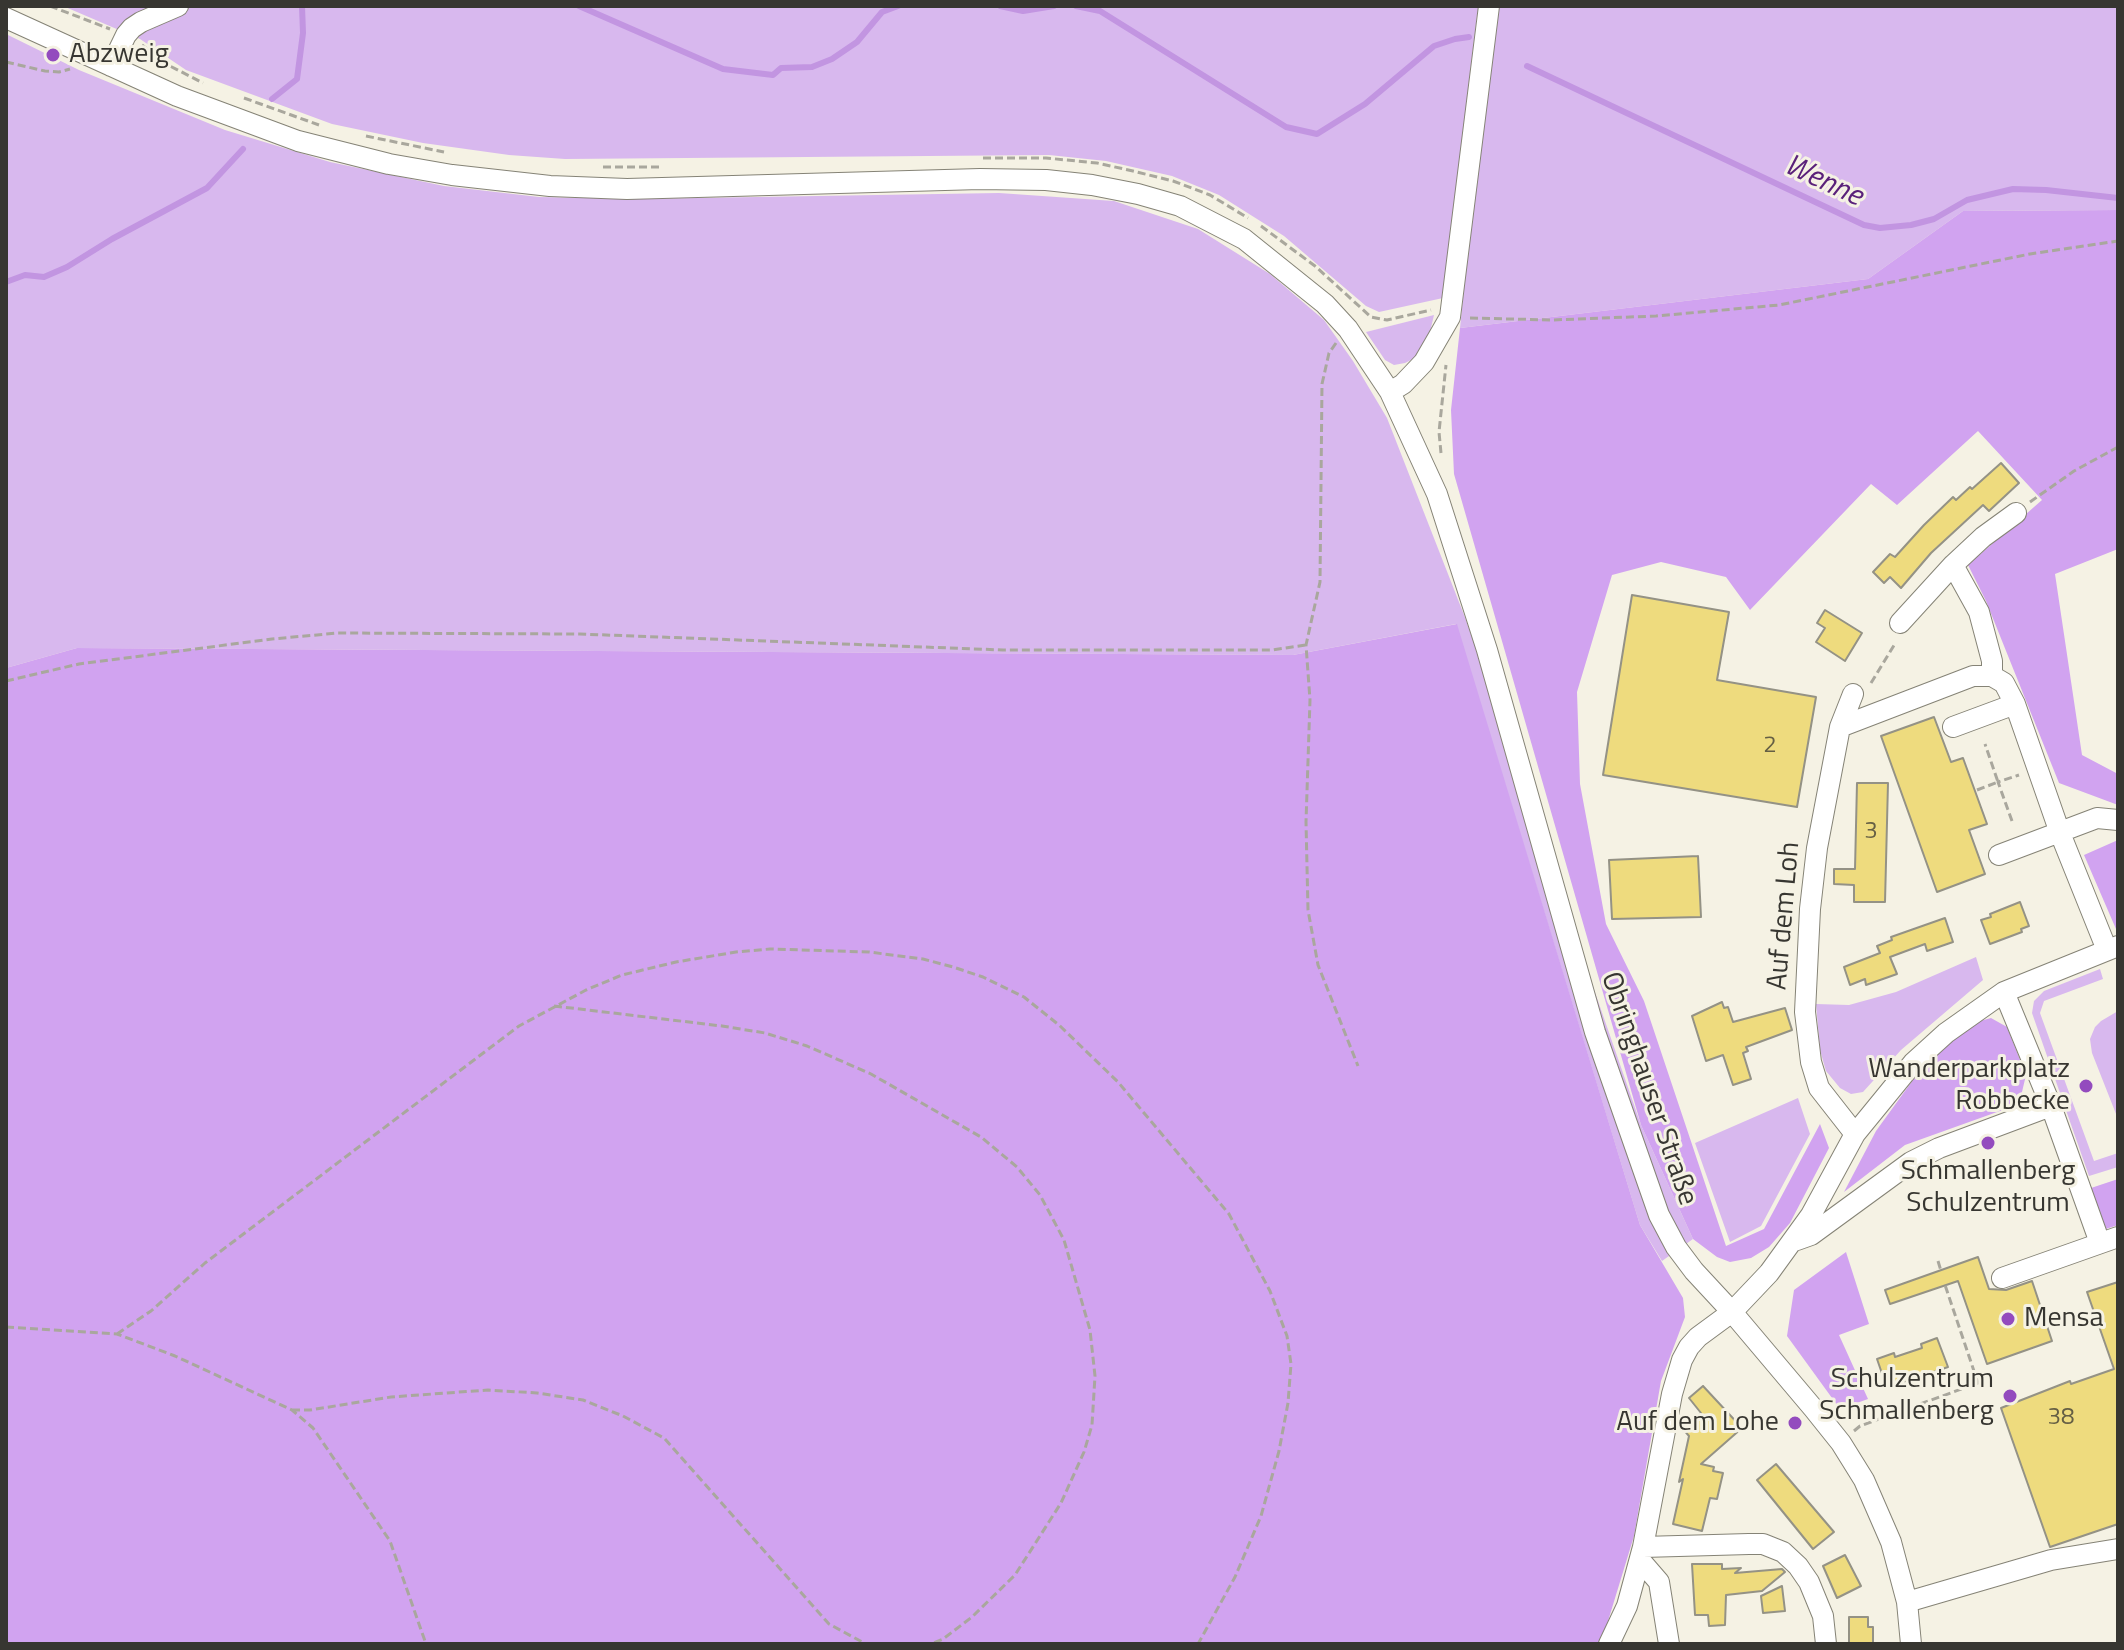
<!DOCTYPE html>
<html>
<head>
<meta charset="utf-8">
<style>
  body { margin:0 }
  #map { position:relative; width:2124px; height:1650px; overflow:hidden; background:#f5f2e4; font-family:"Titillium Web",sans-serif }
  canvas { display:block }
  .frame { position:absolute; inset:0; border:8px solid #373631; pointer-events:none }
</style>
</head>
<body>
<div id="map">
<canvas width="2124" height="1650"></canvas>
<div class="frame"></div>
</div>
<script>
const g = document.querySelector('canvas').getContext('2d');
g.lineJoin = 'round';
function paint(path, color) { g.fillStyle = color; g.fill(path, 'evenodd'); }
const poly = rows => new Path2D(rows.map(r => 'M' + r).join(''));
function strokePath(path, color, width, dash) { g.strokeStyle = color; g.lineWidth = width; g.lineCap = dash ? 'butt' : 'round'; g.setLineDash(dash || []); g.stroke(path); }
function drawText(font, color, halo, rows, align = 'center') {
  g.font = font + ' "Titillium Web",sans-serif'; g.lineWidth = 6; g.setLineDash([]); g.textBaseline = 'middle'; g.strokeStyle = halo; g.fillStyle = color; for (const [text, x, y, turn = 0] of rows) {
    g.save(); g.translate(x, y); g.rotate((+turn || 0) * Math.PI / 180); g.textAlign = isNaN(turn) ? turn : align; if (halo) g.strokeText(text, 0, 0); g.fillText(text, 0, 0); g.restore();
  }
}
paint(poly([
  [63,6,2118,6,2118,210,1963,211,1868,279,1460,328,1491,17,1477,15,1443,298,1379,312,1366,306,1284,236,1219,195,1172,176,1106,161,1049,155,565,159,509,155,423,143,332,124,186,70,140,39],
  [6,34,79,70,225,130,330,162,444,186,539,197,635,199,999,193,1114,201,1198,229,1270,274,1324,320,1353,361,1387,418,1466,620,1641,1125,1693,1239,1662,1261,1640,1225,1456,624,1293,655,77,648,6,668],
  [1434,315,1430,332,1415,358,1405,363,1394,365,1385,360,1366,332],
  [1976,957,1983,980,1901,1050,1863,1092,1851,1094,1840,1088,1826,1071,1820,1050,1816,1004,1849,1005,1896,992],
  [2100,969,2103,979,2044,1001,2040,1013,2094,1161,2118,1153,2118,1167,2089,1176,2032,1013,2034,1001,2044,991],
  [2118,1011,2118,1119,2092,1053,2090,1039,2095,1027,2101,1021],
  [1798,1098,1810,1134,1761,1226,1730,1242,1695,1143]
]), '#d8b8ee');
paint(poly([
  [2118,210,2118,549,2055,574,2082,755,2118,774,2118,805,2059,783,1986,601,1968,565,2042,500,1978,431,1897,505,1871,484,1750,610,1726,577,1661,562,1612,575,1577,692,1580,784,1606,924,1644,1001,1726,1246,1764,1229,1820,1124,1829,1148,1790,1223,1769,1247,1751,1258,1730,1262,1717,1257,1693,1239,1641,1125,1454,474,1451,410,1460,328,1868,279,1963,211],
  [1457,624,1640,1225,1683,1298,1685,1317,1661,1381,1634,1536,1601,1644,6,1644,6,668,77,648,1293,655],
  [2118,840,2118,928,2116,929,2084,855],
  [1991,1018,2007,1027,2026,1075,2022,1092,2011,1107,1905,1145,1844,1192,1876,1131,1918,1073,1969,1024],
  [2118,1179,2118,1225,2106,1229,2091,1188],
  [1846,1252,1869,1324,1839,1335,1868,1399,1840,1409,1787,1336,1794,1290]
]), '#d1a3f0');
strokePath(poly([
  [579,6,723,69,773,75,781,68,812,67,832,59,857,42,882,12,898,6],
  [1000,6,1023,11,1054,6],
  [1076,6,1100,11,1286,127,1317,134,1365,104,1434,46,1455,39,1469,37],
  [1527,66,1864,225,1880,228,1911,225,1934,219,1967,200,2013,189,2046,190,2118,198],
  [272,99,297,79,303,33,302,6],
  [6,282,25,275,44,277,67,267,112,239,207,188,243,149]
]), '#c295e1', 6);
const building = poly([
  [2001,463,2019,483,1989,511,1983,505,1931,553,1901,588,1890,577,1884,583,1873,572,1890,554,1895,557,1924,525,1953,497,1956,500,1970,487,1972,489,2001,463],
  [1632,595,1729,612,1717,680,1816,697,1797,807,1603,775,1632,595],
  [1825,610,1862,633,1845,661,1816,642,1825,628,1817,623,1825,610],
  [1934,717,1951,762,1963,758,1987,824,1969,830,1985,874,1937,892,1881,736,1934,717],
  [1857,783,1888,783,1885,902,1854,902,1854,885,1834,884,1834,869,1855,869,1857,783],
  [1698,856,1701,917,1612,919,1609,860,1698,856],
  [2020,902,2029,926,2021,929,2022,932,1990,944,1981,920,1991,917,1990,914,2020,902],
  [1945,918,1953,942,1927,951,1925,944,1890,957,1897,974,1866,985,1865,979,1850,985,1844,967,1880,953,1877,946,1892,940,1891,937,1945,918],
  [1722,1002,1724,1008,1728,1007,1733,1022,1785,1008,1792,1030,1746,1047,1748,1051,1743,1053,1751,1079,1733,1085,1723,1055,1706,1061,1692,1016,1722,1002],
  [1978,1257,1989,1289,2006,1290,2032,1281,2052,1341,1987,1364,1958,1281,1890,1304,1885,1290,1978,1257],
  [2118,1282,2118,1524,2050,1547,2001,1408,2070,1381,2071,1384,2114,1369,2087,1292,2118,1282],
  [1937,1338,1948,1367,1887,1388,1877,1359,1894,1353,1895,1357,1922,1348,1921,1344,1937,1338],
  [1703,1386,1742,1428,1701,1464,1714,1467,1713,1471,1723,1473,1717,1499,1710,1498,1702,1531,1673,1524,1683,1479,1679,1482,1689,1436,1683,1429,1701,1413,1689,1398,1703,1386],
  [1776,1464,1834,1532,1813,1549,1757,1480,1776,1464],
  [1845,1555,1861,1586,1837,1598,1823,1566,1845,1555],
  [1692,1564,1722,1564,1722,1569,1741,1568,1735,1573,1782,1569,1785,1572,1762,1591,1726,1595,1725,1625,1709,1626,1708,1615,1695,1615,1692,1564],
  [1782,1586,1785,1611,1763,1613,1761,1596,1782,1586],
  [1849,1617,1868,1617,1868,1627,1873,1627,1873,1644,1849,1644,1849,1617]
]);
paint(building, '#eedb7e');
strokePath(building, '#949285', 2);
const minor = poly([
  [6,18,177,96,298,141,389,164,452,175,550,186,627,189,980,179,1046,180,1092,185,1138,194,1180,206,1244,239,1325,304,1348,329,1390,392,1437,494,1487,650,1595,1032,1659,1215,1676,1247,1694,1271,1732,1312,1813,1408,1841,1443,1864,1480,1891,1542,1907,1602,1911,1644],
  [111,66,126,35,132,28,141,22,178,6],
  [1390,392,1403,384,1424,362,1450,317,1489,6],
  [1953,565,1979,612,1992,661,1992,676,2004,683,2015,704,2060,833,2107,950],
  [1900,623,1953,565,1983,537,2016,513],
  [1853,694,1840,727,1817,848,1810,909,1805,1012,1811,1062,1819,1088,1855,1134],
  [1840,727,1973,676,1992,676],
  [1953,727,2015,704],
  [1999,855,2097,818,2118,820],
  [2004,992,2051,1106,2100,1243],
  [1797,1240,1811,1235,1911,1162,1939,1148,2051,1106],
  [2002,1278,2118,1237],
  [1643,1547,1749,1544,1763,1544,1783,1552,1798,1566,1809,1582,1823,1616,1826,1644],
  [1640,1560,1659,1582,1669,1644],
  [1907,1602,2051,1560,2118,1549],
  [1609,1644,1627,1606,1643,1547,1672,1394,1682,1360,1689,1347,1698,1337,1732,1312,1769,1273,1811,1215,1855,1134,1913,1063,1946,1033,2004,992,2118,946]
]);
strokePath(minor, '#858376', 22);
strokePath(poly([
  [50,6,110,29],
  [142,45,168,65,203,83],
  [6,62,45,71,59,72,70,69],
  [244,98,319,125],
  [366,136,444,152],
  [983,158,1046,158,1097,163,1133,171,1173,181,1210,195,1248,218],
  [603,167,660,167],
  [1261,226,1315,266,1371,317,1387,320,1431,310],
  [1470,318,1552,320,1656,316,1779,305,2030,254,2118,241],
  [1336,343,1329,353,1322,384,1320,582,1306,645,1310,700,1306,822,1308,910,1318,965,1358,1066],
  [1441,453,1439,432,1446,365],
  [2030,502,2074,471,2118,447],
  [6,681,79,664,272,639,338,633,580,634,1003,650,1272,650,1306,645],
  [1871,683,1896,642],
  [1977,790,1998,782,1985,744],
  [2012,821,1998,782,2019,775],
  [554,1006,722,1026,765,1033,807,1046,871,1074,981,1137,1017,1167,1040,1195,1064,1240,1090,1330,1095,1376,1092,1425,1084,1452,1061,1503,1015,1575,972,1617,943,1639,931,1644],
  [1938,1261,1941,1271],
  [6,1327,117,1334,175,1356,292,1410,313,1428,390,1541,426,1644],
  [117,1334,151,1311,205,1263,519,1026,586,990,622,975,676,962,736,952,770,949,869,952,923,959,953,967,983,977,1024,997,1059,1025,1118,1082,1229,1214,1270,1291,1287,1336,1291,1364,1288,1403,1279,1451,1261,1516,1235,1577,1198,1644],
  [292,1410,310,1410,391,1397,488,1390,537,1393,583,1400,623,1416,664,1438,829,1624,866,1644],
  [1854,1431,1860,1426,1978,1383,1945,1285]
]), '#a9a79d', 3, [8, 4]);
strokePath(minor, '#fff', 20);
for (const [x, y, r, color] of [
  [53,55,8,"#934bbe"],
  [2086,1086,8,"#934bbe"],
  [1988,1143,8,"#934bbe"],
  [2008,1319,8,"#934bbe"],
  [2010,1396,8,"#934bbe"],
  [1795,1423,8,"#934bbe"]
]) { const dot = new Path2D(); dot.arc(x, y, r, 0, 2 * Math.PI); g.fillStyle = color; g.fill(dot); strokePath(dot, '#f5f2e4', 3); }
drawText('24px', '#655f44', null, [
  ["2",1770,746],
  ["3",1871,832],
  ["38",2061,1418]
]);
drawText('28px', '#373631', '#f5f2e4', [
  ["Abzweig",69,55,"left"],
  ["Wanderparkplatz",2070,1070],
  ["Robbecke",2070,1102],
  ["Schmallenberg",1988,1172,"center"],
  ["Schulzentrum",1988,1204,"center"],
  ["Mensa",2024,1319,"left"],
  ["Schulzentrum",1994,1380],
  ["Schmallenberg",1994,1412],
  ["Auf dem Lohe",1779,1423]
], 'right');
drawText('28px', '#373631', '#f5f2e4', [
  ["Auf dem Loh",1785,916,-85],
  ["Obringhauser Straße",1648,1089,71]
]);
drawText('italic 30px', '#5a217a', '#f5f2e4', [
  ["Wenne",1823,182,25]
]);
</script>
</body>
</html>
